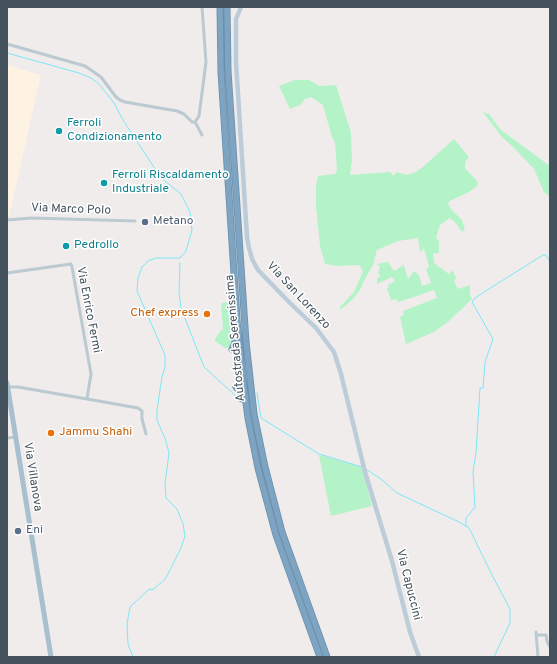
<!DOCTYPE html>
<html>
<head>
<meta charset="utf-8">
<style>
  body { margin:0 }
  #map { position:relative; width:557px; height:664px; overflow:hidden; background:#f0ecec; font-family:Overpass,sans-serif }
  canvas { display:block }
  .frame { position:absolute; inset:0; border:8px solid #43525c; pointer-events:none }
</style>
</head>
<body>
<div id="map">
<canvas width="557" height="664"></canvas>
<div class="frame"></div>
</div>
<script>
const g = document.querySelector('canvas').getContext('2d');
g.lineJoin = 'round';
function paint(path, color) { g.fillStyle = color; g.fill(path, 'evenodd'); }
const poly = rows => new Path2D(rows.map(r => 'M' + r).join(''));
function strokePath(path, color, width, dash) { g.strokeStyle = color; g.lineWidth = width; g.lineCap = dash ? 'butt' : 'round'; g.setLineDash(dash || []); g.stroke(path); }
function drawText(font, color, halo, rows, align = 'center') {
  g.font = font + ' Overpass,sans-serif'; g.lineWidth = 3; g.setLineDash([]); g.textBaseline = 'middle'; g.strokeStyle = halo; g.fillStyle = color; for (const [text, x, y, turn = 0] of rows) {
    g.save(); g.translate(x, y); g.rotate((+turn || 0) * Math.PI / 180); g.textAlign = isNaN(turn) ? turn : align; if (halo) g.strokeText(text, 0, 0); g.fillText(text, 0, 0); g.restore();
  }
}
paint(poly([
  [7,65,41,75,9,216,7,216]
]), '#fef3e2');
paint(poly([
  [294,80,309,80,319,86,336,85,351,133,352,161,350,175,390,172,394,176,396,172,407,175,416,172,424,166,454,139,469,157,465,162,465,168,478,182,477,186,469,192,450,201,448,203,450,208,462,220,465,230,462,232,454,221,450,218,440,225,436,238,439,241,439,253,433,254,434,263,449,274,453,270,456,278,454,281,458,289,470,285,470,295,472,299,449,321,434,332,406,344,400,317,404,315,403,311,437,298,434,290,411,298,398,302,396,299,391,300,387,288,389,287,388,285,395,281,392,277,377,284,377,278,379,278,380,274,378,273,380,266,376,264,388,262,394,271,404,265,408,279,414,271,419,275,422,286,431,283,426,269,429,266,424,249,420,252,418,238,398,241,377,250,373,265,366,277,360,290,352,300,340,310,340,307,354,292,363,271,359,265,337,266,325,264,320,246,316,206,316,186,318,176,335,174,337,170,335,143,332,137,323,105,311,97,305,99,300,105,290,109,279,86],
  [483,112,489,114,501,130,550,166,550,197,544,192,534,169,514,148,501,136],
  [231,302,233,339,230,347,225,348,215,341,215,339,221,330,223,330,221,303],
  [319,455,362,467,372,506,331,516]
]), '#b4f3c8');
strokePath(poly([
  [7,8,8,7],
  [7,53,79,73,91,78,99,84,114,103,123,120,159,175,165,181,181,194,190,212,192,230,186,251,180,258,156,258,148,261,142,267,138,278,137,291,165,355,165,367,162,377,157,410,157,420,166,441,169,453,165,483,166,498,177,509,183,524,185,536,181,548,166,578,154,589,148,590,130,607,127,624,128,644,133,657],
  [180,263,179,292,181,308,204,367,236,396],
  [257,393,261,418,319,454,362,467],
  [367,470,381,479,397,493,459,522,469,528,492,575,510,609,510,623,494,657],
  [466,526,466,518,475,507,473,472,476,453,480,388,483,388,485,362,493,339,472,302,475,298,492,287,543,255,546,255,550,262]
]), '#7ce6f6', 1);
const highway = poly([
  [220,7,221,72,237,320,242,372,248,418,258,468,276,535,320,657],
  [227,7,228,71,246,342,254,414,265,467,282,532,327,657],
  [232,349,235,343,235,335],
  [236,387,241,393,242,399]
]);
strokePath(highway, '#698fae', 7);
strokePath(poly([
  [7,44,85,66,101,77,116,97,120,100,125,102,177,111,184,114,192,122,195,122,202,135],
  [195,122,199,116,206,62,202,7],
  [7,220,32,218,135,221],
  [7,273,71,264,72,267,91,374,87,399,18,387,8,387],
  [87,399,138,408,142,411,142,419,146,434],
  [7,438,16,437],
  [536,632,538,657],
  [536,635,546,635,547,641,550,647]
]), '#bbc9d1', 3);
strokePath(poly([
  [241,7,236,19,236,62,247,237,249,248,252,259,258,270,287,300,316,328,334,352,341,374,365,472,392,561,410,632,419,657]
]), '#bcccd8', 4.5);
strokePath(poly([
  [7,383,51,657]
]), '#a8bfcf', 5);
strokePath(highway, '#7ea4c2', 5.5);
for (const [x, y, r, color] of [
  [59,131,4,"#0f9aa8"],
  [104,183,4,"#0f9aa8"],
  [145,222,4,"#5c6f8a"],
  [66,246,4,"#0f9aa8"],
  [207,314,4,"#e8710a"],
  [51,433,4,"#e8710a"],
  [18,531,4,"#5c6f8a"]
]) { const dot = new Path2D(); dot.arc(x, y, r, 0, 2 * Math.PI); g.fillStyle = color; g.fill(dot); strokePath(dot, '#fff', 1.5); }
drawText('12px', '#0d838f', '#fff', [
  ["Ferroli",67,124],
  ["Condizionamento",67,138],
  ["Ferroli Riscaldamento",112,176],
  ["Industriale",112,190],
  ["Pedrollo",74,246]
], 'left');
drawText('12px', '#43525c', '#fff', [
  ["Via Marco Polo",71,210,2],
  ["Via San Lorenzo",298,296,47],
  ["Via Enrico Fermi",88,310,79],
  ["Autostrada Serenissima",236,338,-95],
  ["Via Villanova",32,477,81],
  ["Via Capuccini",408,585,76]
]);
drawText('12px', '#4e5e75', '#fff', [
  ["Metano",153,222],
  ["Eni",26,531]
], 'left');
drawText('12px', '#c56008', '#fff', [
  ["Chef express",199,314],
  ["Jammu Shahi",59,433,"left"]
], 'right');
</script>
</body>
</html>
